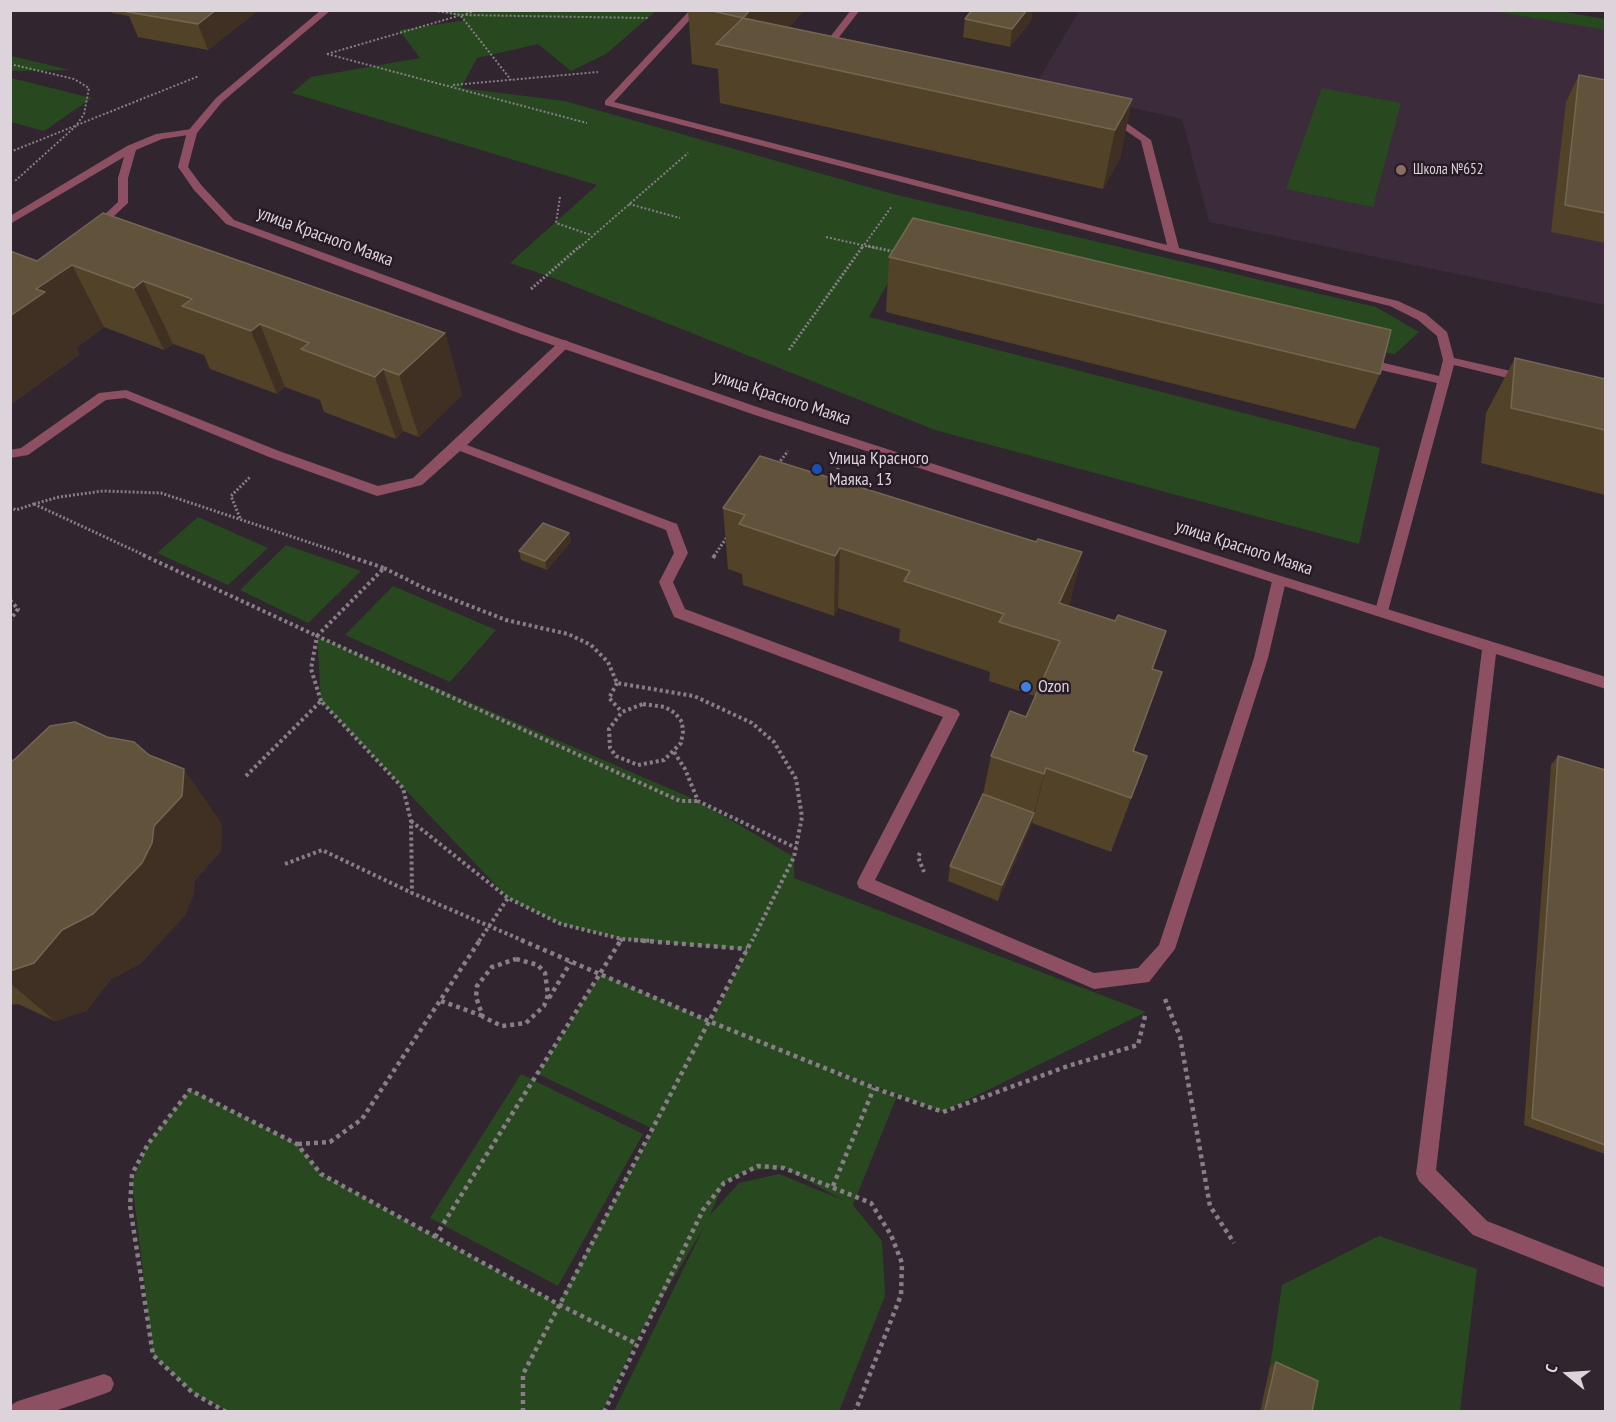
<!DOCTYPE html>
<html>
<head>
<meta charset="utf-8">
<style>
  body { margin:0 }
  #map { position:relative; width:1616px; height:1422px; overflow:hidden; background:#312530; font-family:"PT Sans Narrow",sans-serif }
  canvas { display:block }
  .frame { position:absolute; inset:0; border:12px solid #dcd3db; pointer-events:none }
  .north { position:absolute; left:1538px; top:1344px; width:60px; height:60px; -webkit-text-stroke:4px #271b26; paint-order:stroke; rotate:288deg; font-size:16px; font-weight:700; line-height:24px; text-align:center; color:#dcd3db }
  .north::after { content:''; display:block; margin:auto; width:21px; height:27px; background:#dcd3db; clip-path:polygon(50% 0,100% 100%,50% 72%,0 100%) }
</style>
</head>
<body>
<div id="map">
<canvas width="1616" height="1422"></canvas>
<div class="frame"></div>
<div class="north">С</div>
</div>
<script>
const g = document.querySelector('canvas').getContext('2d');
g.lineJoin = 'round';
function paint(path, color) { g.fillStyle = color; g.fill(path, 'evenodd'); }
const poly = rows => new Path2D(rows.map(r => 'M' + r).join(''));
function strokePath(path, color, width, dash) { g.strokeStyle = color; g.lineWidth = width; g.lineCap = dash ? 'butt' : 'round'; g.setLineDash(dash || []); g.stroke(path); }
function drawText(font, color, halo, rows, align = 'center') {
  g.font = font + ' "PT Sans Narrow",sans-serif'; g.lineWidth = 5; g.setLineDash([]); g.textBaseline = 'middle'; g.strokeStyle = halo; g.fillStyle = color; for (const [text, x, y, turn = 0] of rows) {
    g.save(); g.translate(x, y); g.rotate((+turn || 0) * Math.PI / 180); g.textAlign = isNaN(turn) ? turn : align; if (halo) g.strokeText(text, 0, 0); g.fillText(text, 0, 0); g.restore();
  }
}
paint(poly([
  [1491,10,1605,30,1605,305,1209,222,1182,119,1035,86,1079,11]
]), '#3c2b3b');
paint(poly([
  [442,11,656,11,606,54,571,71,538,44,477,58,461,88,565,101,893,194,1376,307,1419,332,1395,354,1300,343,906,250,869,317,1380,448,1359,544,935,430,556,279,510,263,597,185,292,93,311,77,420,58,399,30,467,20],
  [1492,11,1559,11,1605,19,1605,30],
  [11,56,70,70,11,71],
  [11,78,87,97,92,98,44,131,11,122],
  [1322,88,1401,103,1373,207,1286,189],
  [198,517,268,548,228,585,157,553],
  [286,545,361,571,308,623,240,590],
  [393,586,496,630,450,682,345,635],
  [317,636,698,801,794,857,794,878,1146,1012,943,1112,812,1062,897,1096,853,1205,882,1241,885,1296,839,1411,614,1411,704,1227,635,1343,603,1411,226,1411,193,1393,153,1355,132,1181,148,1144,190,1090,297,1144,321,1174,558,1304,653,1129,538,1074,601,974,711,1022,747,950,622,939,561,924,508,898,321,701],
  [784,1168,845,1201,779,1174,739,1183,710,1215,724,1183,745,1171],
  [521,1074,643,1134,558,1286,430,1218],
  [1379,1236,1477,1269,1460,1411,1306,1411,1270,1366,1282,1285]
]), '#28491f');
strokePath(poly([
  [430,10,461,15,648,18],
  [466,14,477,10],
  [461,16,511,80],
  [327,54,587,123],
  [327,54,458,16],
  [10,64,74,79,89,88,84,114,76,126,15,181],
  [453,85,598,72],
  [10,152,199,76],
  [560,197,556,223,591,235],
  [629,204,680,218],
  [826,237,875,248],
  [579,248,688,153],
  [862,248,892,206]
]), '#887e87', 2, [2, 2]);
strokePath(poly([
  [868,246,895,252],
  [531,289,580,246],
  [789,350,863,246],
  [778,464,788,451],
  [836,485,838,468],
  [34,504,146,556],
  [34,504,59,497,103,491,161,493,350,556],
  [10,507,16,510,34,504],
  [240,518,231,496,251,476],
  [714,556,727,537]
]), '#887e87', 3, [2, 2]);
strokePath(poly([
  [143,555,317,636,384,568,345,555],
  [713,558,715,555],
  [384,568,424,588,506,620,568,634,591,645,608,662,617,683,694,696,752,723,774,742,796,779,802,817,794,857,752,941],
  [10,600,18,609,10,620],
  [617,683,609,698,622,712],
  [321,701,311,669,317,636,680,801,698,801],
  [643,704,665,707,675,713,682,722,683,732,681,743,664,760,638,765,616,756,610,748,609,729,622,712,643,704],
  [674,752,685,769,698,801,796,848],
  [246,776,321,701,403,788,411,821,412,893],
  [411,821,508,898,561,924,622,939,653,941],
  [920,853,918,857,924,872],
  [285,864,322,850,412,893,524,941],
  [479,941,508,898],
  [620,941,622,939]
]), '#887e87', 4, [3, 3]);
strokePath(poly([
  [521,940,711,1022,874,1088,943,1112,1068,1066,1138,1045,1146,1012],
  [634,940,747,949],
  [516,959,538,965,545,973,548,995,544,1006,526,1023,502,1026,483,1017,476,997,477,986,492,967,516,959],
  [549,998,571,962],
  [1165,999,1180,1037,1210,1206,1234,1243],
  [441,1001,483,1016],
  [298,1144,330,1142,362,1119,480,940],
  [833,1186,874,1088],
  [435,1237,621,940],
  [226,1412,193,1393,153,1355,130,1206,132,1174,148,1144,190,1090,297,1144,321,1174,558,1304,635,1343],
  [523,1412,523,1374,752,940],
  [604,1412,703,1210,724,1183,758,1166,784,1168,871,1203,891,1235,902,1263,901,1295,855,1412]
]), '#887e87', 4.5, [4, 4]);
paint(poly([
  [690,10,699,10,614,102,1167,245,1141,141,1122,128,1103,123,1108,120,1128,124,1151,140,1179,248,1398,301,1426,314,1447,332,1454,358,1528,375,1530,378,1524,382,1454,365,1387,615,1382,616,1375,611,1437,383,1359,365,1357,362,1363,358,1439,376,1443,360,1437,336,1418,320,1390,306,1170,252,605,105,605,101,690,10],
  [851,10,860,10,826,54,820,54,820,50,851,10],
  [192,129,195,130,195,134,162,139,136,150,128,178,128,203,98,231,89,229,118,202,118,178,124,157,10,224,10,216,127,146,156,134,192,129],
  [564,340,568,341,568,347,467,445,677,524,688,553,673,582,685,609,957,710,960,714,875,880,1094,973,1138,968,1159,945,1254,658,1272,581,1274,577,1284,577,1286,581,1268,658,1175,949,1149,982,1094,989,859,888,857,883,859,878,943,717,674,617,659,582,674,553,666,530,460,451,422,485,377,496,269,457,125,398,106,400,28,455,10,458,10,450,21,448,99,393,126,390,279,451,378,486,413,478,560,341,564,340],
  [104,1374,111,1377,114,1384,111,1391,104,1394,52,1412,10,1412,11,1405,18,1401,104,1374]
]), '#8d5062');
paint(poly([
  [321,10,331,10,222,102,197,133,188,167,202,186,234,220,529,328,763,409,1284,577,1606,677,1606,689,1496,654,1436,1170,1487,1221,1606,1268,1606,1288,1473,1235,1419,1181,1416,1174,1482,650,755,415,521,334,226,224,194,190,178,167,187,132,216,98,321,10]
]), '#8d5062');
paint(poly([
  [112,10,259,10,208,50,138,37,129,16,112,13],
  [688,10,805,10,789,27,1132,99,1120,158,1103,189,720,103,718,69,692,64],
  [972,10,1032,10,1031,21,1010,47,963,37,965,19],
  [1579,75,1605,80,1605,243,1551,232,1566,102],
  [103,213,445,333,462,395,419,437,403,431,396,439,324,412,320,400,285,387,277,394,210,369,204,355,173,344,164,350,104,327,76,348,79,355,10,405,37,261],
  [889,257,1380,374,1355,429,886,312],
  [1515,358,1605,379,1605,495,1481,463,1486,413],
  [723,508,1036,542,1082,552,1069,606,1115,621,1166,631,1153,669,1134,751,1147,756,1111,852,1032,823,998,901,948,881,950,866,983,794,991,756,1026,717,1035,696,989,681,990,672,899,641,900,629,838,608,834,616,743,585,742,574,728,569],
  [569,533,571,542,547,570,521,560,519,551],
  [1558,756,1605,770,1605,1154,1524,1125,1551,765],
  [10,761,222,824,221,851,195,880,193,896,185,915,140,964,111,979,86,1011,55,1021,18,1004,10,1005],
  [1276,1362,1312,1412,1260,1412,1270,1366]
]), '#524228');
paint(poly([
  [216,10,259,10,208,50,198,24],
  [750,10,805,10,764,55,743,18],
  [1027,10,1032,10,1031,21,1010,47,1012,29],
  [1132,99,1120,158,1103,189,1115,130],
  [72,265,104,327,76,348,79,355,10,405,10,316,36,289],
  [143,281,173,344,164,350,134,288],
  [260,324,285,387,277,394,251,331],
  [445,333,462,395,419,437,399,375],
  [383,369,403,431,396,439,375,377],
  [569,533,571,542,547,570,545,561],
  [840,548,838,608,834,616,835,556],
  [1082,552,1067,613,1059,603],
  [1162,672,1142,730,1118,793,1133,751],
  [1046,768,1032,823,998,901,1002,885,1034,813,1044,774],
  [184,769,222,824,221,851,195,880,193,896,185,915,140,964,111,979,86,1011,55,1021,10,983,10,971,62,930,154,826]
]), '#3f3023');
const building = poly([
  [129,10,216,10,198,24,127,12,129,10],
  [708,10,750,10,743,18,708,10],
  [972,10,1027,10,1012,29,965,19,972,10],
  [743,18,1132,99,1115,130,716,44,743,18],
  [1579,75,1605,80,1605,213,1565,205,1579,75],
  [103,213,445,333,399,375,383,369,375,377,301,349,309,343,260,324,251,331,182,306,192,299,143,281,134,288,72,265,36,289,45,292,10,316,10,251,37,261,103,213],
  [913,218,1391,330,1380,374,889,257,913,218],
  [1515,358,1605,379,1605,430,1511,408,1515,358],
  [760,456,1036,542,1038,539,1082,552,1059,603,1115,621,1118,615,1166,631,1152,669,1162,672,1133,751,1147,756,1131,798,1046,768,1044,774,991,756,1010,711,1026,717,1060,641,999,622,1004,614,904,581,910,571,840,548,835,556,739,524,745,515,723,508,760,456],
  [543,523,569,533,545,561,519,551,543,523],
  [75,722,107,737,134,742,149,755,184,769,182,796,154,826,152,843,142,863,93,914,62,930,34,963,10,971,10,761,14,760,50,726,75,722],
  [1558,756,1605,770,1605,1145,1532,1118,1558,756],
  [983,794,1034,813,1002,885,950,866,983,794],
  [1276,1362,1318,1381,1312,1412,1269,1412,1265,1410,1276,1362]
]);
paint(building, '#61523b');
strokePath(building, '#746654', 1.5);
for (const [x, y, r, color] of [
  [1401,170,6,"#8d6e63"],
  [817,469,6,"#1a4fb4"],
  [1026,687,6,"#3f7fe0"]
]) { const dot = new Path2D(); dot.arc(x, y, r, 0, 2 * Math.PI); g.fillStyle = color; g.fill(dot); strokePath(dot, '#271b26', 2); }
drawText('15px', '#dcd3db', '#271b26', [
  ["Школа №652",1413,170]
], 'left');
drawText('18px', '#dcd3db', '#271b26', [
  ["улица Красного Маяка",325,237,20],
  ["улица Красного Маяка",782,398,18],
  ["улица Красного Маяка",1244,548,18]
]);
drawText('18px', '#dcd3db', '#271b26', [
  ["Улица Красного",829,459],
  ["Маяка, 13",829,480],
  ["Ozon",1038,687]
], 'left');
</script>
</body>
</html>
